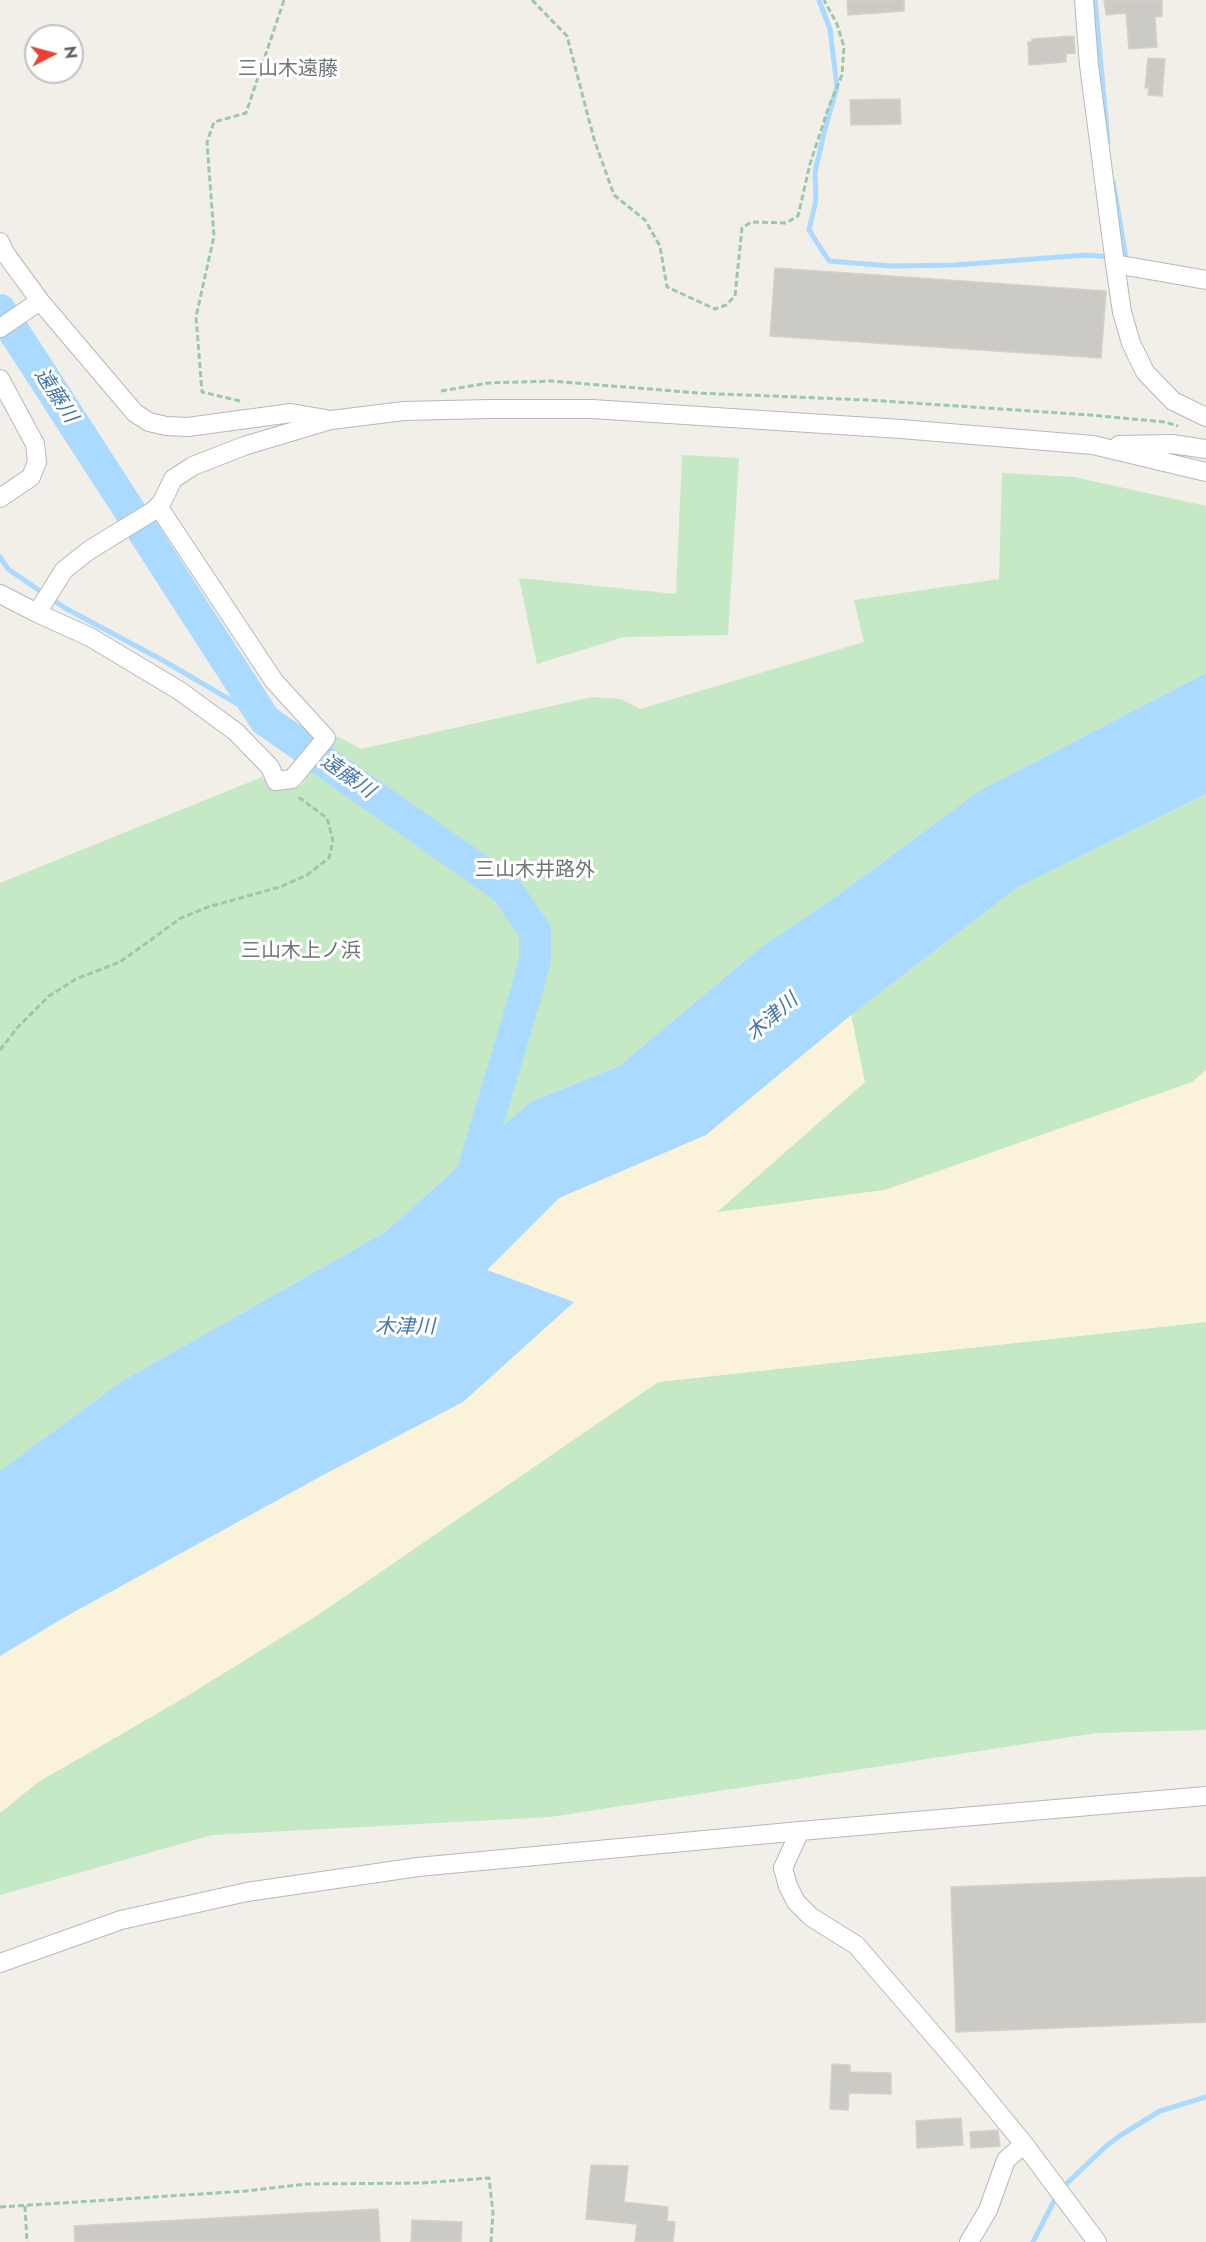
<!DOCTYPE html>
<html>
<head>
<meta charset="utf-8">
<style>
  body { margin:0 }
  #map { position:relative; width:1206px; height:2242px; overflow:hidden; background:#f1efe8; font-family:Jost,sans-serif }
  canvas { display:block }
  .north { position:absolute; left:24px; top:24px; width:60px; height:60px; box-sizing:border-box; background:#fff; border:2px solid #bfc1c3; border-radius:50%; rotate:84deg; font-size:16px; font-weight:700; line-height:24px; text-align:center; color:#5f6368 }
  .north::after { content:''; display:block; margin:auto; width:21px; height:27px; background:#ea4335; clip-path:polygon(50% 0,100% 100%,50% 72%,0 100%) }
</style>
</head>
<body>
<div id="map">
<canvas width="1206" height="2242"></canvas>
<div class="north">N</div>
</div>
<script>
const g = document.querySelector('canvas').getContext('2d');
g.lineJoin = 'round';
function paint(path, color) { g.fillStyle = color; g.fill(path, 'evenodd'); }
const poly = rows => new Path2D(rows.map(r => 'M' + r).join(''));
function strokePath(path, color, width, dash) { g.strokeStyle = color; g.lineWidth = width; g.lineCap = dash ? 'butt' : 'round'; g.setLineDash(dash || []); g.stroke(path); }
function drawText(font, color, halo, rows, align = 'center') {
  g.font = font + ' Jost,"Noto Sans JP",sans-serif'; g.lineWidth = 6; g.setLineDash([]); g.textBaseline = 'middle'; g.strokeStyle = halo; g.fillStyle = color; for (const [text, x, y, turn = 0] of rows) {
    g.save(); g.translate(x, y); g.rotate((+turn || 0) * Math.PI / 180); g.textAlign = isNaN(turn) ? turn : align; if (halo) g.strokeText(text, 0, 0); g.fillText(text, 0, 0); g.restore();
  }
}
paint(poly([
  [682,455,739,458,728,635,624,637,537,664,519,578,676,594],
  [1002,473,1074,477,1206,506,1206,673,979,791,834,898,760,948,619,1066,530,1102,385,1232,119,1383,0,1471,0,883,262,777,270,787,301,786,337,736,361,749,592,697,621,699,640,709,864,642,854,600,999,579],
  [1206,794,1206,1070,1193,1082,885,1190,716,1213,864,1082,851,1015,1018,887],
  [1206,1322,1206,1730,1096,1733,550,1817,212,1835,0,1895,0,1813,38,1782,177,1702,316,1616,658,1382]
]), '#c5e8c5');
paint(poly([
  [851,1015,865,1082,717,1212,885,1190,1192,1082,1206,1070,1206,1322,658,1382,316,1616,177,1702,38,1782,0,1813,0,1656,65,1617,325,1474,463,1402,573,1302,487,1270,559,1198,706,1135]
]), '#fbf3d9');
paint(poly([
  [1206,673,1206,794,1018,887,851,1015,706,1135,559,1198,487,1270,574,1302,463,1402,325,1474,65,1617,0,1656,0,1471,119,1383,385,1232,530,1102,619,1066,760,948,834,898,979,791]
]), '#aadaff');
strokePath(poly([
  [1095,0,1108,142],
  [1113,181,1126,258],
  [809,230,829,261,891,266,955,265,1086,255,1111,257],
  [811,232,809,230,816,200,815,172,825,129,837,87,830,29,819,0],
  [0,557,8,569,65,608,164,661,265,720],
  [1062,2188,1106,2146,1121,2135,1160,2111,1206,2097],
  [1033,2242,1057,2195]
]), '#aadaff', 5);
strokePath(poly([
  [0,310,265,720,506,889,535,931,535,960,527,990,468,1188]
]), '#aadaff', 32);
const building = poly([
  [847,0,904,0,904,11,848,15,847,0],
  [1104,0,1162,0,1162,16,1155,17,1157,47,1129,49,1126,13,1106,15,1104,0],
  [1074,36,1075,53,1066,54,1066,62,1029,65,1028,42,1032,42,1032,39,1074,36],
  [1148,58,1165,59,1162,96,1148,95,1149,88,1145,88,1148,58],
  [900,99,901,124,851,125,850,100,900,99],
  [775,268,1106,291,1101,358,770,336,775,268],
  [1206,1877,1206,2022,956,2032,951,1887,1206,1877],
  [832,2064,850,2065,850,2072,891,2073,891,2094,849,2093,848,2110,830,2109,832,2064],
  [961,2118,963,2145,917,2148,916,2121,961,2118],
  [998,2130,1000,2146,971,2148,970,2132,998,2130],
  [591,2165,628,2166,624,2202,668,2207,667,2221,675,2222,673,2242,635,2242,637,2224,586,2219,591,2165],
  [378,2209,380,2242,75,2242,74,2226,378,2209],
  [412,2220,462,2222,461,2242,411,2242,412,2220]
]);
paint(building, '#cccac5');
strokePath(building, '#d6d1c6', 1.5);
const minor = poly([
  [1084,0,1089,65,1115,264,1122,312,1131,343,1145,372,1173,401,1206,417],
  [0,242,5,253,40,301,135,413,149,422,166,426,188,427,291,413,326,419],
  [1115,264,1206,280],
  [0,328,40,301],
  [0,379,35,444,37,462,31,477,0,498],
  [1119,445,1172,444,1206,449],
  [0,594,37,613,90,637,180,691,236,732,270,767,276,781,292,779,326,738,274,681,158,506],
  [37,613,64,570,88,551,153,511,162,502,173,479,193,466,244,446,331,420,404,411,489,409,592,409,901,429,1093,445,1206,472],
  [800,1831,783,1868,788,1886,796,1902,811,1917,856,1945,956,2061,1024,2144,1097,2242],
  [0,1963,121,1920,247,1892,418,1867,800,1831,1206,1796],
  [969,2242,988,2210,1006,2160,1024,2144]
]);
strokePath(minor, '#b5b8bc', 20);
strokePath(poly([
  [532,0,567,36,594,139,614,195,645,220,660,246,667,287,715,309,726,305,735,296,742,228,751,222,786,223,798,216,810,164,829,106,842,75,844,47,837,24,824,0],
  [441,391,488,383,552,381,697,393,868,400,1090,415,1165,422,1178,426],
  [240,401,202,392,196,317,214,236,207,142,214,122,246,113,284,0],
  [0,1050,17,1028,49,996,76,979,120,962,181,918,208,907,280,887,307,875,329,858,333,841,327,818,297,796],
  [25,2206,27,2242],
  [0,2207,246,2191,307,2184,422,2183,489,2178,493,2213,491,2242]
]), '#9cc7a9', 3, [6, 3]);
strokePath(minor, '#fff', 18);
drawText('20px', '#70757a', '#fff', [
  ["三山木遠藤",288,70],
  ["三山木井路外",535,871],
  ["三山木上ノ浜",301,952]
]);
drawText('italic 20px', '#4174aa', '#fff', [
  ["遠藤川",55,396,57],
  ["遠藤川",347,777,35],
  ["木津川",773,1018,-41],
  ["木津川",405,1328]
]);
</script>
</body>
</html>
